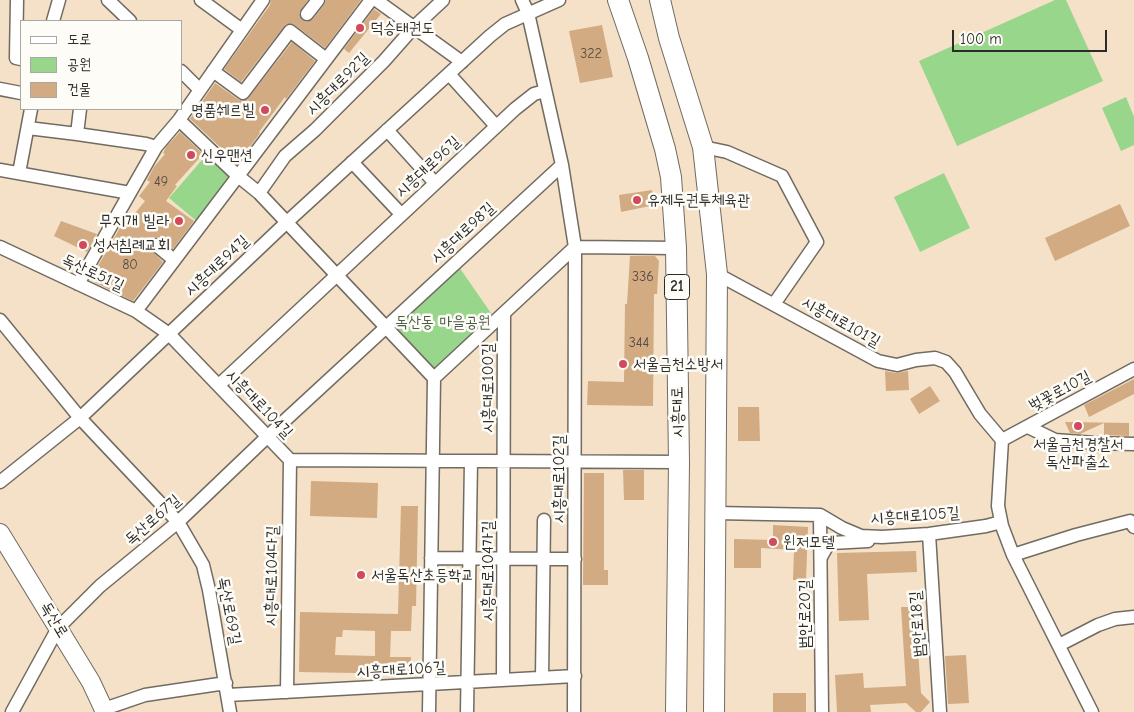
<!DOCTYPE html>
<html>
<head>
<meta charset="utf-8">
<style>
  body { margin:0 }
  #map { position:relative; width:1134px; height:712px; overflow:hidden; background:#f4e1c7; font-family:"Comic Neue","Poor Story",sans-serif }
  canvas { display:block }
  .legend { position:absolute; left:20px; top:20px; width:162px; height:90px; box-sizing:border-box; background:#fdfcf7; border:1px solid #a9a8a5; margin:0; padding:6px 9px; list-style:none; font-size:15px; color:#2b2b2b }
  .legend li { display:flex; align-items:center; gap:10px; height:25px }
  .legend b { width:25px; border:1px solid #a9a8a5 }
  .scale { position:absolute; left:952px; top:30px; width:155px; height:22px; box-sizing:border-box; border:2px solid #2b2b2b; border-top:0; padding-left:6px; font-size:15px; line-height:18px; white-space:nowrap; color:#2b2b2b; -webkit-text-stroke:4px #fdfcf7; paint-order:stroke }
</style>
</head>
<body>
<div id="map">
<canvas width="1134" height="712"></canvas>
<ul class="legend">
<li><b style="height:6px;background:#fff"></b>도로</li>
<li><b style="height:14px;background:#98d68b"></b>공원</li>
<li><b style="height:14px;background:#d2ab83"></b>건물</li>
</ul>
<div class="scale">100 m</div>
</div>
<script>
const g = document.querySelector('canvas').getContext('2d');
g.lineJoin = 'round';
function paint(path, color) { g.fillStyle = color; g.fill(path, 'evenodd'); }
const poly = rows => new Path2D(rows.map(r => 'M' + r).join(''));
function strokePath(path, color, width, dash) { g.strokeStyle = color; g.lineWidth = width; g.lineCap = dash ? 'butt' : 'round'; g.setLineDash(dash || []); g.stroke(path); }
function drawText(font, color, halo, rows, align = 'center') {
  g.font = font + ' "Comic Neue","Poor Story",sans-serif'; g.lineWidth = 5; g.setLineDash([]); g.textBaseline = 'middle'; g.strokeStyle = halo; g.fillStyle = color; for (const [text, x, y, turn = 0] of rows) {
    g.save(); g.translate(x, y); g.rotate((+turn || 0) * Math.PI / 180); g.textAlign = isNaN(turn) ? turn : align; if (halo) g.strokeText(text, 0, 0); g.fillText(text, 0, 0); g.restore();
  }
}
paint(poly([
  [1055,0,1066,0,1103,81,957,146,919,61],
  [1126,97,1134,117,1134,145,1121,151,1102,108],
  [208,153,236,178,200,224,169,198],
  [944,173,970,228,920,252,894,197],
  [459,267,493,316,436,369,393,327]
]), '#98d68b');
paint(poly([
  [271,0,308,0,299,13,302,20,306,22,313,19,324,5,326,0,361,0,325,48,295,25,286,24,241,82,224,69,270,5],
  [374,9,381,14,349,53,344,49],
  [602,25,613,77,580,83,569,31],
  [292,42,315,61,286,99,285,97,259,132,260,133,238,163,236,162,190,119,215,83,239,100,247,100],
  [180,132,203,154,175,185,177,186,166,201,194,221,173,249,158,237,154,237,150,240,149,248,163,262,133,301,90,280,125,219,128,222,145,201,139,196,150,182,147,180,154,167,165,154,163,153,166,147],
  [652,190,655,205,621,212,619,195],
  [1120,204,1130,226,1055,261,1045,238],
  [61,221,97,234,87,252,54,236],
  [630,256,655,256,659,261,657,294,654,294,653,406,587,405,588,381,624,382,625,304,627,304],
  [885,371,896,373,908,371,909,390,886,391],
  [1134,379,1134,394,1089,417,1084,405],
  [930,386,940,401,919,414,910,399],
  [738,407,759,407,760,441,738,441],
  [1065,422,1129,423,1129,436,1104,435,1104,423,1080,434,1070,433],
  [623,470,644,470,644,500,624,500],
  [584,473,604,473,604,570,608,570,608,585,583,585],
  [311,481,378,483,377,518,310,516],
  [401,506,418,506,416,606,412,606,411,631,391,631,390,657,411,657,411,674,299,672,300,612,398,614],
  [343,630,375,631,375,656,335,655,336,637,342,637],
  [773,525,808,527,806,580,793,580,794,550,761,548,761,568,734,568,734,539,773,540],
  [916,551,917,572,867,574,869,620,839,621,837,553],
  [901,607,915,607,921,693,930,702,921,712,916,712,906,703,870,705,871,712,837,712,835,675,863,673,864,688,906,686],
  [966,655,969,703,948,704,945,656],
  [773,693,806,693,806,712,773,712]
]), '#d2ab83');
const minor = poly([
  [17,0,16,58,21,59],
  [108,0,130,21],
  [201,0,242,30],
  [376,0,462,62],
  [522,0,528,13,562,165,575,247,574,712],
  [307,14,318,0],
  [53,21,59,0],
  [181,71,200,90],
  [213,71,243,93,290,31,326,59],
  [449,74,496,126],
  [0,89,21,93],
  [179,120,238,176,259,193,434,378],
  [28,128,77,134,80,109],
  [387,130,435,183],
  [77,134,146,144,156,147],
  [703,147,727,152,782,176,817,242,774,304],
  [352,162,401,214],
  [0,170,130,193],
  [19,173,31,109],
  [259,193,285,156,315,130,384,61,414,27,443,0],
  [156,245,174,260],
  [0,247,136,311,169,334,290,460,679,462],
  [717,274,878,361,897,365,916,360,935,358,946,362,955,372,980,414,1002,440],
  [78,284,156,147,179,120,263,0],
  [136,311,371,0],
  [0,320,80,418,178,522,203,565,209,590,230,712],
  [219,385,515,109,534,94,545,91],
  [1028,427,1055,440,1094,443,1134,444],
  [1002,440,998,506,1002,526,1013,555,1092,712],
  [1002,440,1134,369],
  [0,482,80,418,287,222,490,36,505,24,559,0],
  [715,513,820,515,842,528,861,536,882,537,929,534,986,526,1001,522],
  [820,515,822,712],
  [929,534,940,712],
  [1013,555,1076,535,1130,521,1134,527],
  [821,557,826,548,831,543,868,541],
  [431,558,575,559],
  [1059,645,1098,625,1115,619,1134,617],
  [542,678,544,520],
  [503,680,504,314],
  [287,692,290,460],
  [228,695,575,676],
  [104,709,145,695,226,683],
  [12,712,58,628,100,586,178,522,268,436,562,165],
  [429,712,434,378,575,247,676,248],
  [467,712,471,461]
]);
const secondary = poly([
  [0,533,91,682,105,712]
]);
const primary = poly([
  [618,0,638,58,665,149,671,177,676,248,679,462,676,712],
  [660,0,669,38,703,147,717,274,714,712]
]);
strokePath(minor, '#716b62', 15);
strokePath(secondary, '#716b62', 20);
strokePath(primary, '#716b62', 22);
strokePath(minor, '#fff', 12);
strokePath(secondary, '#fff', 18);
strokePath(primary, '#fff', 20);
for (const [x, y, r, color] of [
  [360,28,5,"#d1495b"],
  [265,110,5,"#d1495b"],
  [191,155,5,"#d1495b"],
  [637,200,5,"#d1495b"],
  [179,221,5,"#d1495b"],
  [83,245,5,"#d1495b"],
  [623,364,5,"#d1495b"],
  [1078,426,5,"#d1495b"],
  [773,542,5,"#d1495b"],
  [361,575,5,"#d1495b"]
]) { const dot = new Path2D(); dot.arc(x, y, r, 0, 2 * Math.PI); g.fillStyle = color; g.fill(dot); strokePath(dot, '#fdfcf7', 2); }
drawText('14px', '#554b41', null, [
  ["322",591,54],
  ["49",161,182],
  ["80",130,265],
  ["336",643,277],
  ["344",639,343]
]);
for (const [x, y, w] of [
  [677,287,25]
]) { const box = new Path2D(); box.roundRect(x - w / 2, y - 12.5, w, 25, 4); g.fillStyle = '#fdfcf7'; g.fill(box); strokePath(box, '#2b2b2b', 1); }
drawText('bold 15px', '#2b2b2b', null, [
  ["21",677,287]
]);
drawText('16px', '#2b2b2b', '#fdfcf7', [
  ["덕승태권도",370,28],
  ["명품쉐르빌",255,110,"right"],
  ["신우맨션",201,155],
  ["유제두권투체육관",647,200],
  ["무지개 빌라",169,221,"right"],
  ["성서침례교회",93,245],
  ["서울금천소방서",633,364],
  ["서울금천경찰서",1078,444,"center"],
  ["독산파출소",1078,462,"center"],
  ["윈저모텔",783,542],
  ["서울독산초등학교",371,575]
], 'left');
drawText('16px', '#2b2b2b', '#fdfcf7', [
  ["시흥대로92길",338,84,-45],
  ["시흥대로96길",428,167,-43],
  ["시흥대로98길",463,233,-43],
  ["시흥대로94길",217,266,-43],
  ["독산로51길",93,273,25],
  ["시흥대로101길",841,322,29],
  ["시흥대로100길",488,388,-90],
  ["벚꽃로10길",1060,391,-28],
  ["시흥대로104길",259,404,46],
  ["시흥대로",678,412,-91],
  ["시흥대로102길",559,479,-90],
  ["시흥대로105길",915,516,-4],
  ["독산로67길",153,520,-41],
  ["시흥대로104가길",488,571,-90],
  ["시흥대로104다길",272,576,-89],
  ["독산로69길",229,611,79],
  ["범안로20길",805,614,-90],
  ["독산로",54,620,59],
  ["범안로18길",918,624,-94],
  ["시흥대로106길",401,670,-3]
]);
drawText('16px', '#4c5e48', '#fdfcf7', [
  ["독산동 마을공원",443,322]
]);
</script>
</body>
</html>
